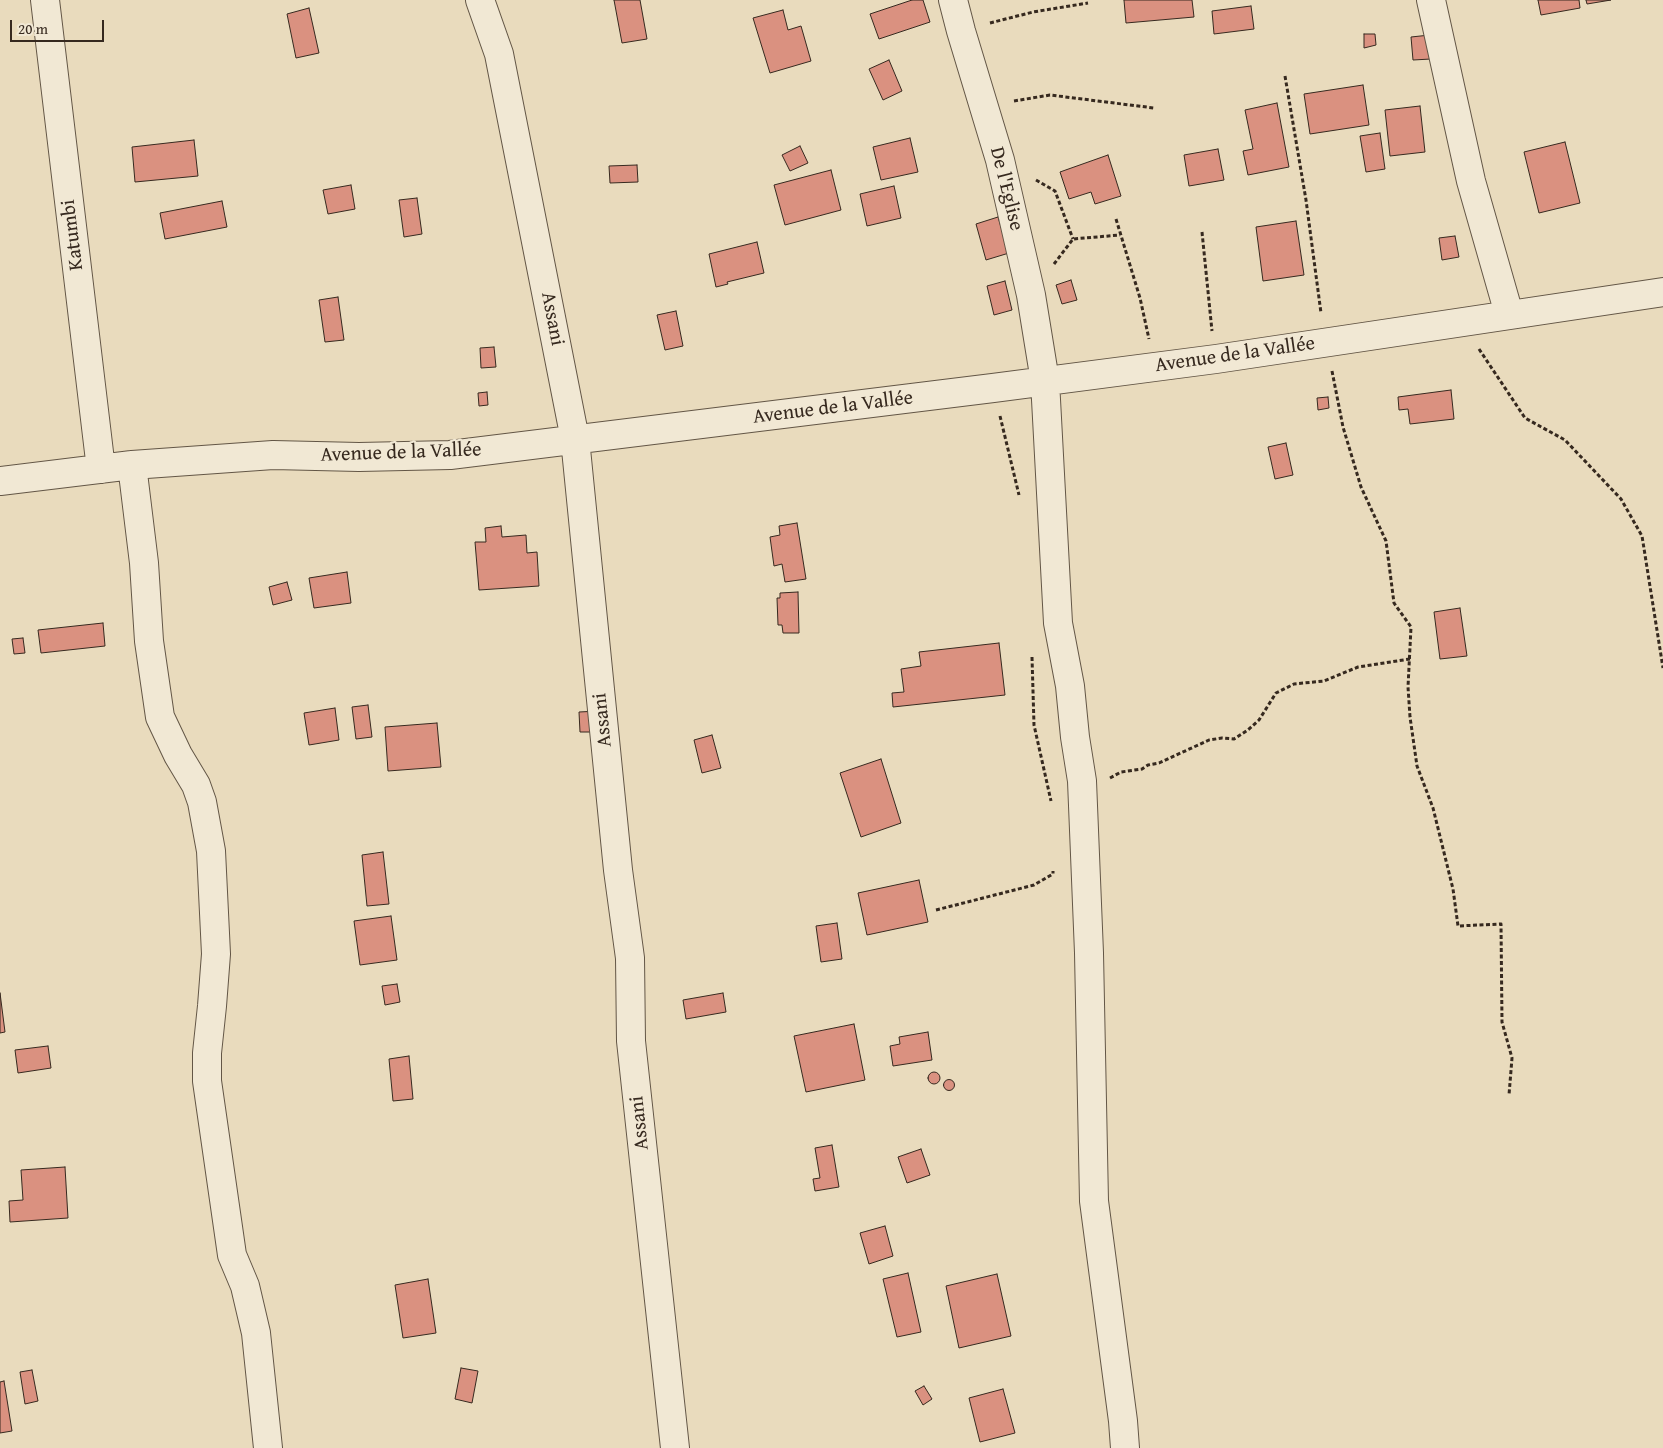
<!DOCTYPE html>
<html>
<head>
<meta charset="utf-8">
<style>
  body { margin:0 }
  #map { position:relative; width:1663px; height:1448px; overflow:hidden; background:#e9dbbd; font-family:"Gentium Book Plus",serif }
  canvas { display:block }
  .scale { position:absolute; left:10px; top:20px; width:94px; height:22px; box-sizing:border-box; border:2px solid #36291f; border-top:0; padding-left:6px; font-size:15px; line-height:18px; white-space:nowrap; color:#36291f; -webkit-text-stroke:4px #f1e8d4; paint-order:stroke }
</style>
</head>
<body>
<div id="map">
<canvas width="1663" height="1448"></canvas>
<div class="scale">20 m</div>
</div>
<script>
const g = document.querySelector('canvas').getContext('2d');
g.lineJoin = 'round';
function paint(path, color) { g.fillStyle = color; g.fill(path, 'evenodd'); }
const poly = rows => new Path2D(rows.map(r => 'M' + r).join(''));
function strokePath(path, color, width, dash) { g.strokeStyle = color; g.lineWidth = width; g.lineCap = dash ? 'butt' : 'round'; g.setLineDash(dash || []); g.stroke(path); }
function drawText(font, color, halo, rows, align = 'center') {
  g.font = font + ' "Gentium Book Plus",serif'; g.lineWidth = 4.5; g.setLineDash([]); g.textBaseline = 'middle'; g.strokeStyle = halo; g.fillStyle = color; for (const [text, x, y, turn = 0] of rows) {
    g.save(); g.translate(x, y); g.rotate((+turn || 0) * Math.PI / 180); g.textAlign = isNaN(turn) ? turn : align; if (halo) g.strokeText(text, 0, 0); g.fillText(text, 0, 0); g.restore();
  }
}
const building = poly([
  [614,0,640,0,647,39,622,43,614,0],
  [912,0,923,0,930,22,879,39,870,14,912,0],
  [1124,0,1192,0,1194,17,1126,23,1124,0],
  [1538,0,1579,0,1580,8,1541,15,1538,0],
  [1586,0,1611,0,1587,4,1586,0],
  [1251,6,1254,29,1214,34,1212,11,1251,6],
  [309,8,319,53,296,58,287,14,309,8],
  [783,10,788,30,801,26,811,61,770,73,753,18,783,10],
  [1364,34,1375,34,1376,45,1364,48,1364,34],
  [1430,35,1431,59,1413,60,1411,37,1430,35],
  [889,60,902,91,883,100,869,69,889,60],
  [1363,85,1369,125,1310,134,1304,94,1363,85],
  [1277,103,1289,167,1248,175,1243,151,1253,149,1245,110,1277,103],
  [1420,106,1425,152,1390,156,1385,110,1420,106],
  [1380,133,1385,169,1366,172,1360,136,1380,133],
  [910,138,918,172,881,180,873,147,910,138],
  [194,140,198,176,135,182,132,147,194,140],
  [1565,142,1580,203,1539,213,1524,152,1565,142],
  [800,146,808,163,790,171,782,155,800,146],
  [1218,149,1224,180,1189,186,1184,155,1218,149],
  [1108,155,1121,196,1095,204,1091,192,1069,199,1060,172,1108,155],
  [637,165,638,182,610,183,609,166,637,165],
  [831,170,841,210,785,225,774,185,831,170],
  [351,185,355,209,328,214,323,190,351,185],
  [894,186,901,218,867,226,860,194,894,186],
  [417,198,422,234,404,237,399,200,417,198],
  [222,201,227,227,165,239,160,213,222,201],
  [998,217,1009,253,986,260,976,224,998,217],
  [1296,221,1304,275,1263,281,1256,227,1296,221],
  [1455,236,1459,257,1442,260,1439,238,1455,236],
  [757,242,764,273,727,282,728,284,716,287,709,254,757,242],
  [1071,280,1077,300,1062,304,1056,285,1071,280],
  [1005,281,1012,310,994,315,987,286,1005,281],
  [338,297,344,340,325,342,319,300,338,297],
  [676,311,683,346,665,350,657,315,676,311],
  [494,347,496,367,481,368,480,348,494,347],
  [1451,390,1454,419,1410,424,1408,409,1399,410,1398,397,1451,390],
  [487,392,488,405,479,406,478,393,487,392],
  [1328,397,1329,408,1318,410,1317,398,1328,397],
  [1286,443,1293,475,1275,479,1268,447,1286,443],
  [797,523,806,579,785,582,782,564,774,566,770,537,780,535,779,526,797,523],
  [501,526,502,537,526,535,527,553,537,552,539,586,479,590,475,542,486,542,485,528,501,526],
  [347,572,351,603,314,608,309,578,347,572],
  [287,582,292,600,273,605,269,587,287,582],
  [798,592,799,633,783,633,782,625,778,625,777,598,780,598,780,593,798,592],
  [1460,608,1467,656,1440,659,1434,612,1460,608],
  [103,623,105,646,41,653,38,630,103,623],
  [23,638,25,653,14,654,12,639,23,638],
  [999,643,1005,695,893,707,892,693,904,692,901,669,921,666,919,652,999,643],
  [368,705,372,737,356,739,352,707,368,705],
  [335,708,339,740,309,745,304,713,335,708],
  [599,711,599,732,580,732,579,712,599,711],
  [437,723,441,767,388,771,385,727,437,723],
  [712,735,721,768,702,773,694,740,712,735],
  [881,759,901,823,861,837,840,773,881,759],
  [383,852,389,904,367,906,362,855,383,852],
  [919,880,928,922,867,935,858,893,919,880],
  [391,916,397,960,360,965,354,921,391,916],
  [837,923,842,959,821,962,816,926,837,923],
  [397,984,400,1002,385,1005,382,986,397,984],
  [0,993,5,1032,0,1033,0,993],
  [723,993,726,1012,686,1019,683,1000,723,993],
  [854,1024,865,1080,806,1092,794,1036,854,1024],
  [928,1032,932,1060,893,1066,890,1046,900,1044,899,1037,928,1032],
  [48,1046,51,1068,18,1073,15,1050,48,1046],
  [409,1056,413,1099,393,1101,389,1059,409,1056],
  '928 1078a6 6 0 1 1 12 0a6 6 0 1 1-12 0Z',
  '943.5 1085a5.5 5.5 0 1 1 11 0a5.5 5.5 0 1 1-11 0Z',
  [832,1145,839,1187,815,1191,813,1179,820,1178,815,1148,832,1145],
  [921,1149,930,1175,907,1183,898,1157,921,1149],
  [65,1167,68,1218,10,1222,9,1201,23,1200,21,1170,65,1167],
  [885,1226,893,1256,869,1264,860,1233,885,1226],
  [908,1273,921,1332,897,1337,883,1279,908,1273],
  [997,1274,1011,1336,959,1348,946,1286,997,1274],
  [428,1279,436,1333,403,1338,395,1285,428,1279],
  [461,1368,478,1371,472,1403,455,1399,461,1368],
  [32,1370,38,1401,25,1404,20,1372,32,1370],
  [4,1381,12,1431,0,1433,0,1382,4,1381],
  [924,1386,932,1399,923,1405,915,1391,924,1386],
  [1003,1389,1015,1433,980,1442,969,1398,1003,1389]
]);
paint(building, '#da9180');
strokePath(building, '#36291f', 1);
const minor = poly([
  [45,0,101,469],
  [480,0,499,54,575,439,618,870,630,958,631,1041,675,1448],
  [953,0,961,31,1000,160,1031,295,1045,381,1058,623,1070,686,1075,737,1082,781,1089,953,1094,1201,1123,1421,1125,1448],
  [1431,0,1471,181,1509,314],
  [132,465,144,563,149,641,160,717,178,755,196,785,202,802,211,851,216,954,212,1006,207,1053,207,1081,232,1255,245,1286,256,1333,268,1448],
  [0,481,132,465,273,455,359,457,450,455,993,388,1216,359,1663,292]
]);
strokePath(minor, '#635646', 30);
strokePath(poly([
  [990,23,1033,12,1088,3],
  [1285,76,1306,200,1321,313],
  [1014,101,1050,95,1154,108],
  [1036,180,1055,191,1073,239],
  [1116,219,1140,298,1149,339],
  [1202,232,1212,331],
  [1054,264,1073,239,1120,235],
  [1479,349,1525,418,1565,440,1621,499,1642,536,1663,668],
  [1332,371,1343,427,1361,487,1386,541,1394,603,1411,627,1408,687,1410,717,1417,766,1433,808,1453,889,1458,926,1501,924,1502,1022,1512,1058,1509,1095],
  [1000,416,1019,495],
  [1032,657,1034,725,1051,801],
  [1110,778,1121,772,1142,769,1148,765,1159,763,1209,740,1222,738,1234,739,1248,730,1259,720,1276,693,1294,684,1324,681,1358,667,1410,659],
  [936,910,1034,885,1053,874,1053,871]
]), '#36291f', 3, [4, 2.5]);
strokePath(minor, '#f1e8d4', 28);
drawText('20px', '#36291f', '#f1e8d4', [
  ["De l'Eglise",1006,189,76],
  ["Katumbi",73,235,-97],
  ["Assani",552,319,79],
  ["Avenue de la Vallée",1235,355,-8],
  ["Avenue de la Vallée",833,408,-7],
  ["Avenue de la Vallée",401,453,-2],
  ["Assani",603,720,-96],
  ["Assani",640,1123,-96]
]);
</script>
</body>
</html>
